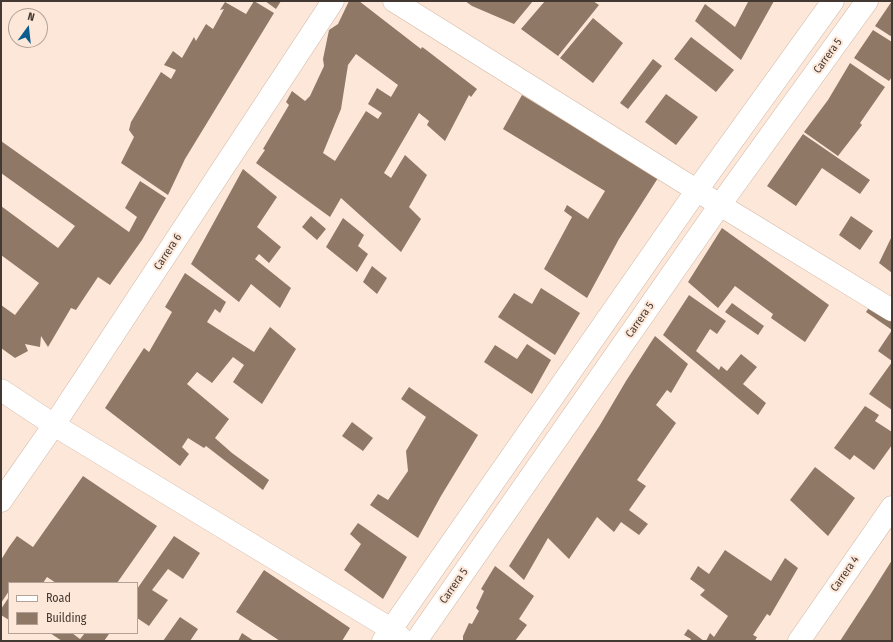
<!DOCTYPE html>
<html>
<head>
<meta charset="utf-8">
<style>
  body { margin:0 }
  #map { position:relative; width:893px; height:642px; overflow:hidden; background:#fde7d8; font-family:"Fira Sans Condensed",sans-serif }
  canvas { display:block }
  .frame { position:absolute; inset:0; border:2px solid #443932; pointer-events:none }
  .legend { position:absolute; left:8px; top:582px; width:130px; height:52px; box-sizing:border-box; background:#fde7d8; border:1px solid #b3a196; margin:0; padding:5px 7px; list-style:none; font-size:12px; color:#443932 }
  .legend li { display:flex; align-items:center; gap:8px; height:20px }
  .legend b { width:20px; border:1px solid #b3a196 }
  .north { position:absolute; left:8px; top:8px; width:40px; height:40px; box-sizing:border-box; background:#fde7d8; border:1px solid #b3a196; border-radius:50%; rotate:15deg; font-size:11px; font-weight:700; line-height:16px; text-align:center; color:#443932 }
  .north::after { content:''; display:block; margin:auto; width:14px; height:18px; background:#095d8f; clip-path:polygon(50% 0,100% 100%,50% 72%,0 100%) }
</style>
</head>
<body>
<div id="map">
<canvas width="893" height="642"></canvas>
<div class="frame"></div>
<ul class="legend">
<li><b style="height:5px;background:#fff"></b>Road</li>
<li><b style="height:11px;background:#907867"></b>Building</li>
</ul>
<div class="north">N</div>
</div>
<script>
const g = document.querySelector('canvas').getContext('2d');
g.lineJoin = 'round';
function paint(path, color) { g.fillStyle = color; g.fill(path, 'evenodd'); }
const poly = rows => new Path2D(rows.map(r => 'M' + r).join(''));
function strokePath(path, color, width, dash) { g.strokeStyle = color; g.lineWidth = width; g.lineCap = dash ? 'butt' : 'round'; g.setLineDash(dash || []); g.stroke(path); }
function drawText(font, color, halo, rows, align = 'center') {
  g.font = font + ' "Fira Sans Condensed",sans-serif'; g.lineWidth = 4; g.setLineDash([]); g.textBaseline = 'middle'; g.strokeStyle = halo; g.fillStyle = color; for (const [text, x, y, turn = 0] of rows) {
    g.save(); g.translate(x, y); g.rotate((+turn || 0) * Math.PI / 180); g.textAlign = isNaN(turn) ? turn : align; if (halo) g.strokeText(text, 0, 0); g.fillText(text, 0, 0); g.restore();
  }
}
paint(poly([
  [254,1,274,13,185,159,168,195,121,163,134,137,129,130,131,122,161,72,171,79,176,70,164,65,173,51,182,58,194,37,196,41,206,24,213,29,224,9,220,10,225,2,246,14],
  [265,1,281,1,276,9],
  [349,1,359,1,421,49,422,47,425,49,477,89,471,97,469,95,445,141,427,125,429,121,419,113,384,173,391,178,405,155,427,175,409,207,421,219,401,252,341,198,330,217,256,163,265,150,263,149,289,105,286,102,292,91,305,101,310,96,324,66,323,59,329,30,338,24],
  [356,54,398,85,391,97,377,88,368,104,382,113,378,119,366,111,335,161,323,153,341,109,348,65],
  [465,1,533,1,514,24,472,6],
  [545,1,593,1,599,5,558,56,521,29],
  [746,1,774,1,741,60,695,21,705,4,735,27,748,2],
  [892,1,892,37,875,26],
  [593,18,623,43,593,83,560,58],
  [873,30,892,42,892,77,889,81,854,58],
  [691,37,734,70,716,92,674,59],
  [653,59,662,66,628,109,620,103],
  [850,63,885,87,860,123,862,125,838,156,804,132,828,100],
  [666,94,698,117,676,145,645,122],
  [522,95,658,178,619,239,587,298,544,269,572,217,564,211,567,205,588,219,605,191,503,129],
  [803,134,870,180,860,194,822,168,796,206,767,186],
  [1,141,129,232,137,217,125,208,140,181,166,198,142,240,110,285,98,277,76,310,71,308,48,347,41,336,40,347,25,344,28,351,15,358,1,348,1,305,15,315,39,283,1,255,1,206,58,248,75,226,1,173],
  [243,169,277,197,257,227,281,247,269,263,259,254,255,259,291,288,280,308,251,284,239,302,191,264],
  [311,216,326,229,317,240,302,227],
  [851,216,873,231,860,250,839,235],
  [343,218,364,235,358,246,368,254,357,272,326,247],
  [722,228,829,305,805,342,771,318,773,314,735,286,718,308,688,282],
  [892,236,892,273,879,263],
  [372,266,387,278,377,294,363,282],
  [185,273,226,302,220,313,215,309,207,322,254,352,270,327,296,349,262,404,233,382,244,365,233,357,212,383,197,372,187,384,229,419,215,438,232,453,269,480,263,490,206,446,204,448,188,438,182,447,189,454,180,466,105,408,144,348,149,352,172,312,165,307],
  [541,288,580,313,555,355,498,317,514,293,532,304],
  [689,295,726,321,717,334,710,329,696,351,719,370,721,366,727,371,741,354,757,367,743,384,766,403,758,415,663,335],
  [732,303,764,326,758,335,725,312],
  [872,303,892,315,892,361,878,351,892,330,866,312],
  [655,336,688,364,671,393,667,390,656,405,676,423,637,480,646,486,629,510,648,524,639,535,621,522,614,532,597,517,569,559,548,538,524,580,509,566,535,525,600,425,626,381],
  [527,344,551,360,532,394,484,362,495,345,517,359],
  [892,362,892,410,869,394],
  [409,387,478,435,441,496,418,538,370,505,378,494,388,500,408,471,406,451,426,417,401,399],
  [865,406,879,415,875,421,892,432,892,445,874,470,854,455,850,460,834,448],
  [352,422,373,438,363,451,342,436],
  [815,467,855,498,828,536,790,500],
  [83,476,157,526,117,583,56,583,47,577,43,583,9,583,9,591,1,603,1,560,9,547,17,536,33,547],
  [358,523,407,557,383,599,344,570,361,544,350,534],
  [174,536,200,553,183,579,168,569,152,590,168,600,149,626,137,618,137,589],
  [725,550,771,581,785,558,798,568,770,616,767,614,753,635,757,637,755,641,706,641,710,633,714,637,728,616,700,595,705,590,690,579,698,566,709,574],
  [892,560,892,641,840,641,870,595],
  [495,566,534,596,519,619,527,625,515,641,464,641,463,640,463,636,469,623,472,624,479,611,476,608,484,591,481,589],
  [264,570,350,628,342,641,280,641,236,612],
  [9,597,9,620,1,615,1,609],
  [180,617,198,629,190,641,163,641],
  [688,629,704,641,690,641,691,639,684,635],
  [50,633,72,633,80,639,85,633,107,633,109,634,104,641,62,641],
  [242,633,254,641,238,641]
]), '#907867');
const minor = poly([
  [394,1,720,205,892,310],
  [1,390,54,425,391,629,401,638],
  [1,501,54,425,333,1],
  [383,641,697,190,833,1],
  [416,641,720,205,867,1],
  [799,641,892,507]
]);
strokePath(minor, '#d0b6a4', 23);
strokePath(minor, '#fff', 22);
drawText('11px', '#443932', '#fde7d8', [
  ["Carrera 5",828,56,-54],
  ["Carrera 6",168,252,-57],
  ["Carrera 5",640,320,-55],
  ["Carrera 4",845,574,-55],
  ["Carrera 5",454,586,-55]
]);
</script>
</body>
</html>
